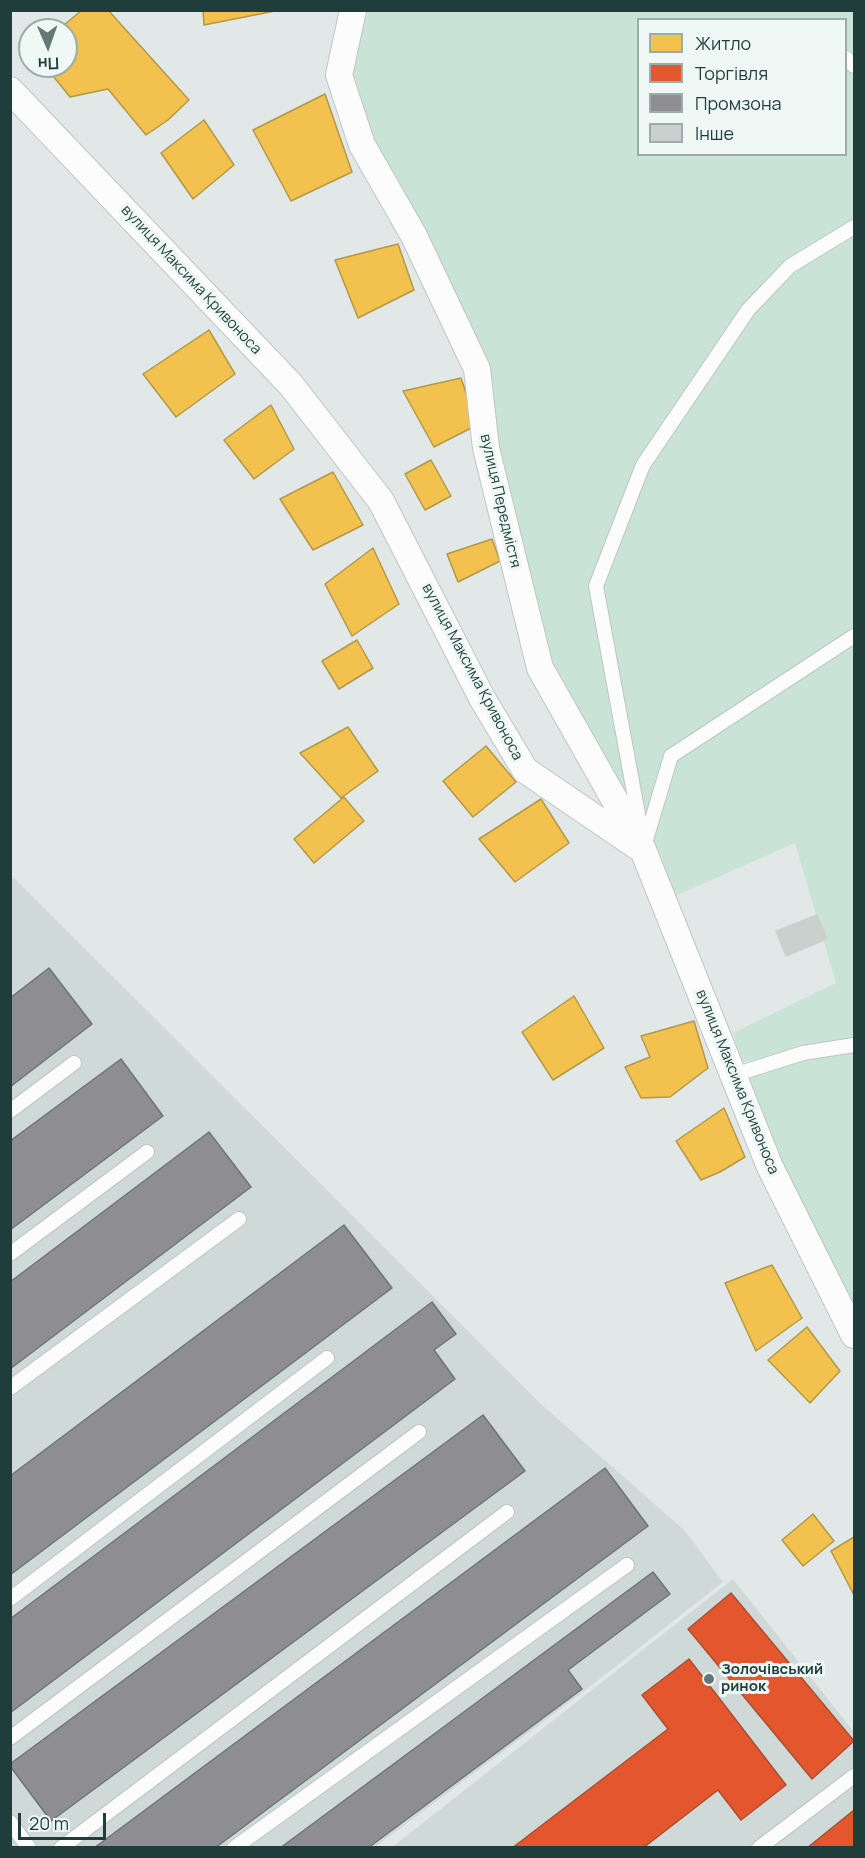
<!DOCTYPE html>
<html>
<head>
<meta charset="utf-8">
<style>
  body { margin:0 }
  #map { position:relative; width:865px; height:1858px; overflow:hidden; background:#e2e8e7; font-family:Manrope,sans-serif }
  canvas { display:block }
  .frame { position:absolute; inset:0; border:12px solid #1e3d3b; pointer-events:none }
  .legend { position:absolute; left:637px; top:18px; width:210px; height:138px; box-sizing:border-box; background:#eff8f5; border:2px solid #9badab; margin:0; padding:8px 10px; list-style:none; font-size:18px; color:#1e3d3b }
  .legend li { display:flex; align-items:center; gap:12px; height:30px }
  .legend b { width:30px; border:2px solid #9badab }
  .north { position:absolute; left:18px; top:18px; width:60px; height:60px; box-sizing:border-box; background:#eff8f5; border:2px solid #9badab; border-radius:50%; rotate:178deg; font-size:16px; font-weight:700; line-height:24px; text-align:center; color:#1e3d3b }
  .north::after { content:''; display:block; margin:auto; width:21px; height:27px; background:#637977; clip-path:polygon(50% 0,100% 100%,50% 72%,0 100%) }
  .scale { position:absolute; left:18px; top:1813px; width:88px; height:27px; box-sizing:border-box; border:3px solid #1e3d3b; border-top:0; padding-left:8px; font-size:18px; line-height:21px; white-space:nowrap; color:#1e3d3b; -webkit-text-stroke:4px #eff8f5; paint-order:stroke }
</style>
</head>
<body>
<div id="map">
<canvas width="865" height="1858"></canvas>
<div class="frame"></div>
<ul class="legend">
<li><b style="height:16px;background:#f2c14e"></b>Житло</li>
<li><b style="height:16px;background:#e4572e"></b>Торгівля</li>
<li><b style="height:16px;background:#8d8d92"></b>Промзона</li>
<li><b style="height:16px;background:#c9d0ce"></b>Інше</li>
</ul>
<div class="north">Пн</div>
<div class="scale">20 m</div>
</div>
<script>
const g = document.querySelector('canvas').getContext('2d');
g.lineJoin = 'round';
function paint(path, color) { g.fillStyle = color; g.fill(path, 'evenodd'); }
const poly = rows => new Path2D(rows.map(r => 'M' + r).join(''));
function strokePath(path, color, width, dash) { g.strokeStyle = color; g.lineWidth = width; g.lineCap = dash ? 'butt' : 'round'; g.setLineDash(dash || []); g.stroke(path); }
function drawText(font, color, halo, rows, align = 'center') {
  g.font = font + ' Manrope,sans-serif'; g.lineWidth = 6; g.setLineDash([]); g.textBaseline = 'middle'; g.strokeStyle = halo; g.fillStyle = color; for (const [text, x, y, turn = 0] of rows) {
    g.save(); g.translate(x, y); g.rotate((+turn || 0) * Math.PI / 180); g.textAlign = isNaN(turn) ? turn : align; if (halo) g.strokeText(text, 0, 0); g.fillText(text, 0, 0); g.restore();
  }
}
paint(poly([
  [14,878,541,1404,685,1531,723,1582,587,1689,375,1847,11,1848,10,880],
  [733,1579,854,1732,854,1847,391,1848]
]), '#cfdad8');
paint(poly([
  [349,11,854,11,854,1309,782,1165,748,1078,800,1054,742,1062,733,1033,836,983,795,843,673,897,661,854,540,668,477,369,339,75],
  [638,20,846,20,846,154,638,154]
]), '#c9e4d6');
const homes = poly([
  [82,10,108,10,189,100,168,120,146,135,108,89,70,97,45,66,66,66,66,30,58,30,82,10],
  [203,10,280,10,204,25,203,10],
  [325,94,352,172,291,201,253,130,325,94],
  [204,120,234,165,193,199,161,153,204,120],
  [398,244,414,290,358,318,335,260,398,244],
  [209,330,235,374,176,417,143,374,209,330],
  [461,378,477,425,434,447,403,391,461,378],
  [271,405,294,449,254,479,224,440,271,405],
  [431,460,451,496,425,510,405,474,431,460],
  [333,472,363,525,313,550,280,499,333,472],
  [492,539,500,561,458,582,447,554,492,539],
  [373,548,399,604,352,636,325,584,373,548],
  [357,640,373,668,339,689,322,661,357,640],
  [348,727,378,771,341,798,300,753,348,727],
  [486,746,516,782,473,817,443,781,486,746],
  [344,797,364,821,314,863,294,839,344,797],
  [541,799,569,843,515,882,479,839,541,799],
  [574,996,604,1048,553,1080,522,1032,574,996],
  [694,1021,708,1068,670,1097,641,1098,625,1067,650,1057,641,1036,694,1021],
  [724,1108,745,1157,720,1172,701,1180,676,1141,724,1108],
  [772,1265,802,1318,756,1351,725,1283,772,1265],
  [807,1327,840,1371,810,1403,768,1360,807,1327],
  [813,1514,834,1541,803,1566,782,1540,813,1514],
  [854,1537,854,1595,831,1551,854,1537]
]);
paint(homes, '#f2c14e');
strokePath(homes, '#b29948', 1.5);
const shops = poly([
  [731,1593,854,1741,812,1779,688,1629,731,1593],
  [689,1659,786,1785,741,1820,718,1790,643,1848,512,1848,668,1729,642,1695,689,1659],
  [854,1810,854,1848,807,1848,854,1810]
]);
paint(shops, '#e4572e');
strokePath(shops, '#a94f32', 1.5);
const industry = poly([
  [49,968,92,1024,10,1087,10,998,49,968],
  [121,1059,163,1116,10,1230,10,1141,121,1059],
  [209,1132,251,1187,10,1369,10,1282,209,1132],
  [344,1225,392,1288,10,1575,10,1476,344,1225],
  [432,1302,456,1334,434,1350,455,1379,10,1713,10,1619,432,1302],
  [483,1415,525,1471,51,1821,10,1766,10,1764,483,1415],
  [605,1468,648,1526,215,1848,94,1848,605,1468],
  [653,1572,670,1594,568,1670,582,1689,368,1848,280,1848,653,1572]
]);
paint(industry, '#8d8d92');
strokePath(industry, '#6c7578', 1.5);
const building = poly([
  [817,915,827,939,786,956,776,931,817,915]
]);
paint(building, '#c9d0ce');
strokePath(building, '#cad1d0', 1.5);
const service = poly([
  [846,58,854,66],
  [642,836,596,586,643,465,748,310,790,266,854,227],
  [645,843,671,756,854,636],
  [734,1075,803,1053,854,1045],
  [10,1111,74,1063],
  [10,1254,147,1152],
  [10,1388,239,1219],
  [10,1599,327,1358],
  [10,1738,419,1432],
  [10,1822,29,1848],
  [61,1848,507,1512],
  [234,1848,627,1565],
  [759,1848,854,1776]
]);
const minor = poly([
  [353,10,339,75,362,145,414,236,477,369,486,448,540,668,643,850,770,1167,854,1335],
  [10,90,291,385,381,501,482,698,525,770,638,847]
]);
strokePath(service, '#bfc5c4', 16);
strokePath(minor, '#bfc5c4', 28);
strokePath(service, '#fbfcfb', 14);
strokePath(minor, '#fbfcfb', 26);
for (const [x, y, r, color] of [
  [709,1679,6,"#637977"]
]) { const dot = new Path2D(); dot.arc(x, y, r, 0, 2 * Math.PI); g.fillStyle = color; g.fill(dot); strokePath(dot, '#eff8f5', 2); }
drawText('15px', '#1e3d3b', '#eff8f5', [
  ["вулиця Максима Кривоноса",191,280,47],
  ["вулиця Передмістя",500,501,77],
  ["вулиця Максима Кривоноса",472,672,62],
  ["вулиця Максима Кривоноса",737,1082,68]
]);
drawText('bold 15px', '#1e3d3b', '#eff8f5', [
  ["Золочівський",721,1670],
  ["ринок",721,1687]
], 'left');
</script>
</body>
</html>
